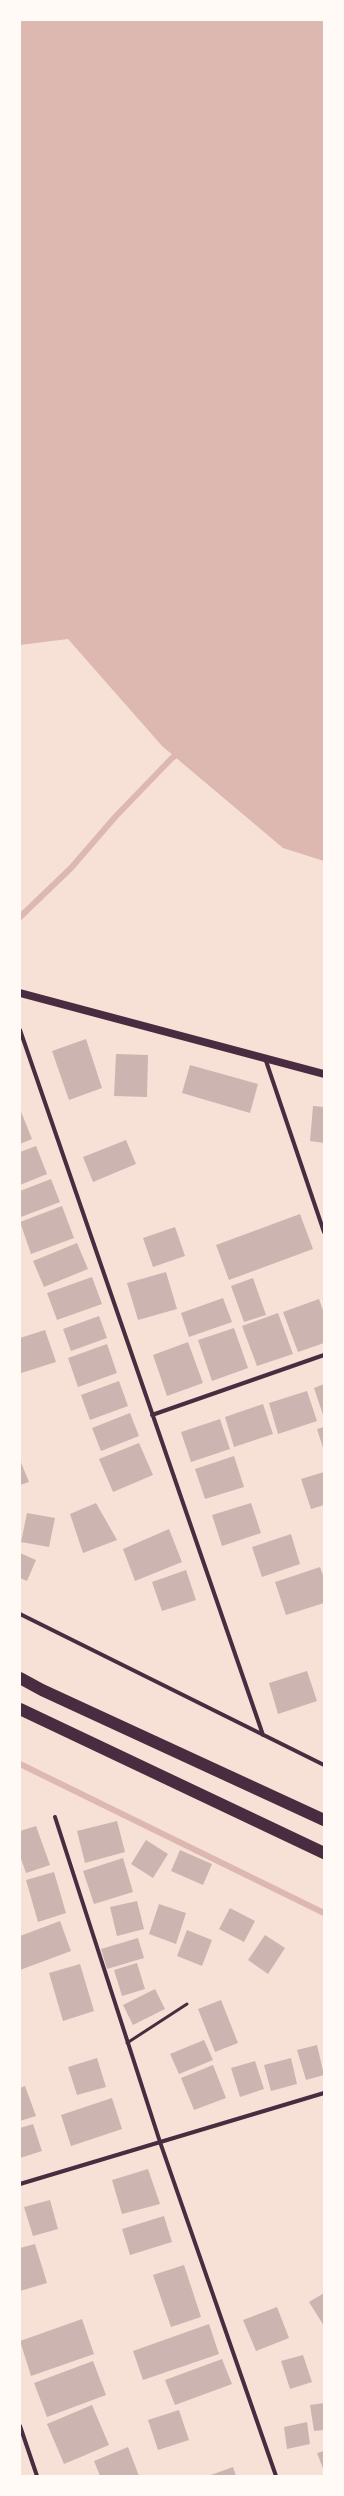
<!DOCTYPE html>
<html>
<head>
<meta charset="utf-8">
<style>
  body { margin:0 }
  #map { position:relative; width:344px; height:2496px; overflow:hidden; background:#f7e1d7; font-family:Poppins,sans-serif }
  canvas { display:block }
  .frame { position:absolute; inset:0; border:21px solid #fffaf5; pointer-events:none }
</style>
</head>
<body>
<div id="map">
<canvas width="344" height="2496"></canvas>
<div class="frame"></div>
</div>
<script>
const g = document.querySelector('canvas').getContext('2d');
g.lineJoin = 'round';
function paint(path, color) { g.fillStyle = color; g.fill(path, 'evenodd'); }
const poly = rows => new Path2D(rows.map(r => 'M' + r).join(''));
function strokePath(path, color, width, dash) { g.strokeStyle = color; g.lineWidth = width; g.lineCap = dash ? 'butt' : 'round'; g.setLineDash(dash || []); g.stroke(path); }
paint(poly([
  [20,20,324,20,324,861,283,848,162,746,68,639,20,645]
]), '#dcb8b0');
strokePath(poly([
  [20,917,71,868,116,816,172,758,181,752],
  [20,1764,324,1913]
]), '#dcb8b0', 6);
paint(poly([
  [86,1039,102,1088,69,1100,52,1051],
  [116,1054,148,1055,147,1097,114,1096],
  [190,1065,258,1084,250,1113,182,1093],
  [313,1106,324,1107,324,1143,310,1141],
  [20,1109,32,1139,20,1144],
  [126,1140,136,1164,93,1182,83,1157],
  [36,1146,47,1174,20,1185,20,1152],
  [51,1179,60,1202,21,1217,20,1191],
  [62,1206,74,1238,31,1254,20,1222],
  [300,1214,313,1249,229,1280,216,1245],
  [175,1227,185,1256,153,1267,143,1238],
  [77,1243,88,1269,44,1287,33,1261],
  [166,1272,177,1309,138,1320,127,1283],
  [92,1277,102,1304,57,1320,47,1293],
  [253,1278,266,1315,244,1322,231,1286],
  [223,1298,232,1322,189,1337,181,1313],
  [319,1299,324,1313,324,1343,298,1352,283,1312],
  [278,1313,293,1354,257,1366,242,1326],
  [99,1316,107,1338,71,1351,63,1329],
  [234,1328,248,1368,212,1381,198,1340],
  [45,1330,56,1362,21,1373,20,1338],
  [188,1342,203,1383,167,1396,153,1355],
  [107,1344,117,1373,78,1387,68,1358],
  [119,1381,128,1406,90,1420,81,1395],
  [324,1384,324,1418,314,1388],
  [307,1391,317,1421,278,1434,269,1403],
  [263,1404,273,1434,234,1447,225,1417],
  [130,1413,139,1436,101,1451,92,1428],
  [220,1419,230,1449,191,1462,181,1432],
  [324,1427,324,1451,317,1429],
  [139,1443,153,1475,113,1492,99,1459],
  [234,1456,244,1487,205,1499,195,1469],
  [20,1460,29,1482,20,1485],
  [324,1472,324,1505,311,1509,301,1479],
  [96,1503,117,1540,83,1553,70,1514],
  [251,1503,261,1533,222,1546,212,1515],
  [27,1513,55,1518,49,1547,21,1542],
  [169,1529,182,1562,135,1581,123,1549],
  [291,1534,300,1564,262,1577,252,1547],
  [20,1553,36,1560,27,1581,20,1578],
  [320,1567,324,1578,324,1603,286,1615,275,1582],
  [186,1570,196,1600,162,1611,152,1582],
  [307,1671,317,1701,278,1714,269,1683],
  [117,1821,125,1852,85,1863,77,1831],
  [36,1826,50,1865,26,1873,20,1856,20,1831],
  [146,1840,168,1854,153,1878,131,1864],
  [180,1850,212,1864,203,1885,171,1871],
  [123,1858,133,1892,94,1904,83,1871],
  [54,1872,66,1913,38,1922,26,1880],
  [137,1901,144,1929,117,1936,110,1907],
  [159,1904,186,1913,176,1944,149,1934],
  [230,1908,255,1921,244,1942,219,1929],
  [60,1921,71,1951,20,1970,20,1936],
  [187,1930,212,1940,202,1966,177,1956],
  [265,1935,285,1948,268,1974,248,1960],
  [138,1938,144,1958,107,1969,101,1949],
  [137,1963,145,1989,122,1996,114,1970],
  [80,1964,94,2011,63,2021,49,1973],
  [155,1989,165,2009,133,2025,123,2005],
  [221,2000,238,2043,215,2052,198,2009],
  [204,2040,213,2060,179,2074,170,2054],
  [317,2045,324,2075,306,2080,297,2050],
  [97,2058,106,2087,77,2095,68,2067],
  [291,2058,297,2084,271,2091,264,2065],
  [255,2061,264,2089,240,2097,231,2068],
  [213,2065,226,2098,194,2110,181,2078],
  [25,2086,36,2116,20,2121,20,2088],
  [112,2098,122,2129,71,2146,61,2115],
  [33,2124,42,2151,20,2158,20,2128],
  [148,2169,160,2204,122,2214,112,2180],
  [50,2200,58,2229,33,2236,24,2207],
  [164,2216,172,2242,130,2255,122,2229],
  [35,2244,47,2283,20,2291,20,2248],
  [184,2265,201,2317,171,2327,153,2275],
  [324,2293,324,2326,309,2302],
  [277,2307,289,2338,256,2351,243,2320],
  [82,2319,94,2354,31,2376,20,2341],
  [209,2324,219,2354,143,2380,133,2351],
  [303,2355,312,2382,290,2389,281,2361],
  [222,2359,232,2384,175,2405,165,2380],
  [93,2361,106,2395,47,2417,34,2383],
  [324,2403,324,2430,314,2431,310,2405],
  [92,2405,109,2445,64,2464,47,2424],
  [179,2410,189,2440,158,2450,148,2420],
  [307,2422,310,2444,287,2449,284,2427],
  [128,2447,139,2476,100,2476,94,2461],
  [324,2451,324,2471,317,2453],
  [233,2467,236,2476,208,2476]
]), '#ccb4b1');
strokePath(poly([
  [127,2043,187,2004]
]), '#4a2c40', 3);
strokePath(poly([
  [20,1030,263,1735],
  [265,1058,324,1232],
  [152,1415,324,1355],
  [20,1614,324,1765],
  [55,1817,160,2142,276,2476],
  [20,2184,324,2093],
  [20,2426,37,2476]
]), '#4a2c40', 4);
strokePath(poly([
  [20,993,324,1074]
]), '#4a2c40', 8);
strokePath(poly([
  [20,1678,42,1690,324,1820],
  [20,1709,324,1853]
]), '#4a2c40', 12);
</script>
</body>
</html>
